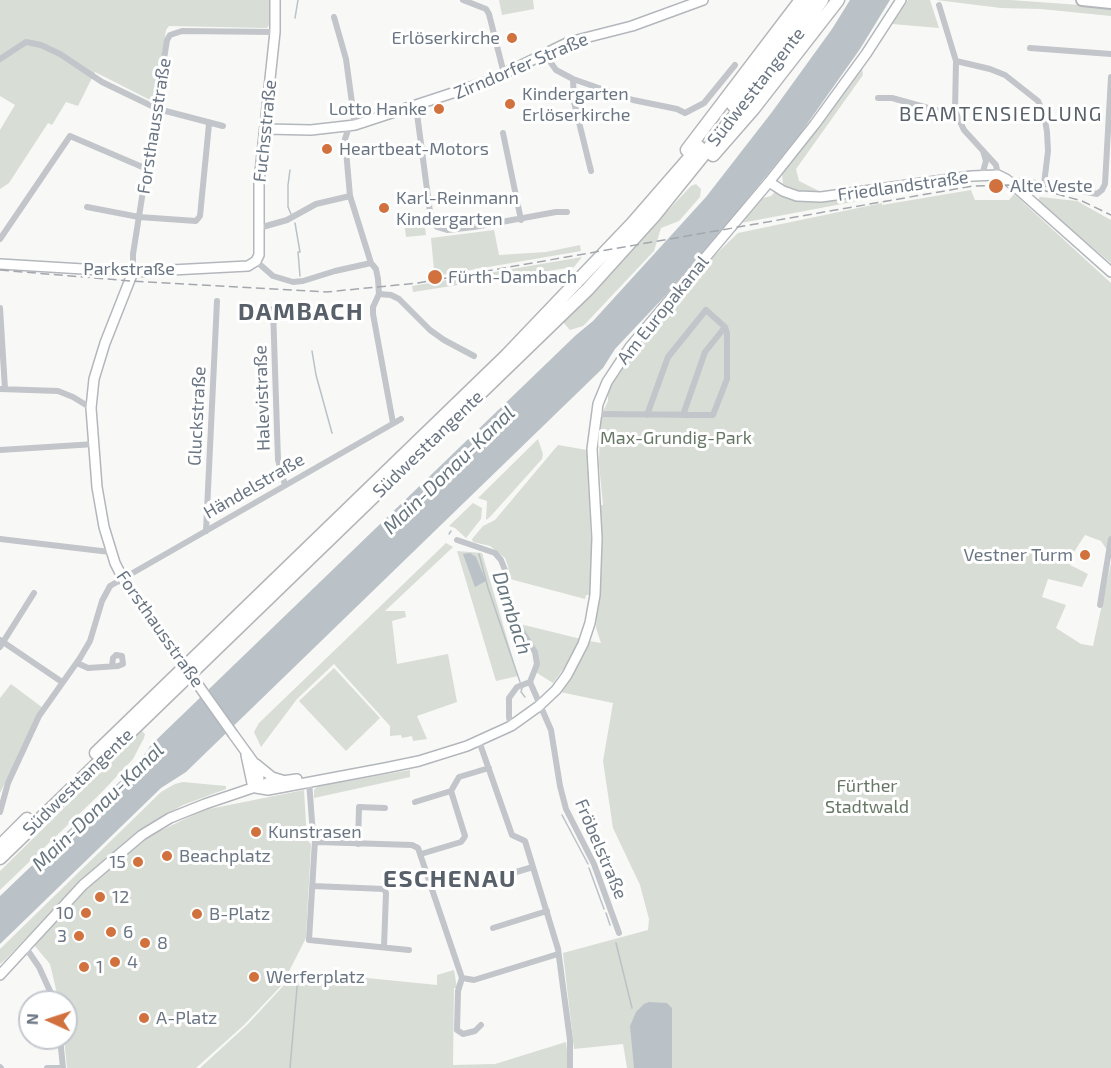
<!DOCTYPE html>
<html>
<head>
<meta charset="utf-8">
<style>
  body { margin:0 }
  #map { position:relative; width:1111px; height:1068px; overflow:hidden; background:#f8f8f6; font-family:"Exo 2",sans-serif }
  canvas { display:block }
  .north { position:absolute; left:18px; top:990px; width:60px; height:60px; box-sizing:border-box; background:#fff; border:2px solid #c4c8ce; border-radius:50%; rotate:273deg; font-size:16px; font-weight:700; line-height:24px; text-align:center; color:#6b7684 }
  .north::after { content:''; display:block; margin:auto; width:21px; height:27px; background:#d1713e; clip-path:polygon(50% 0,100% 100%,50% 72%,0 100%) }
</style>
</head>
<body>
<div id="map">
<canvas width="1111" height="1068"></canvas>
<div class="north">N</div>
</div>
<script>
const g = document.querySelector('canvas').getContext('2d');
g.lineJoin = 'round';
function paint(path, color) { g.fillStyle = color; g.fill(path, 'evenodd'); }
const poly = rows => new Path2D(rows.map(r => 'M' + r).join(''));
function strokePath(path, color, width, dash) { g.strokeStyle = color; g.lineWidth = width; g.lineCap = dash ? 'butt' : 'round'; g.setLineDash(dash || []); g.stroke(path); }
function drawText(font, color, halo, rows, align = 'center') {
  g.font = font + ' "Exo 2",sans-serif'; g.lineWidth = 6; g.setLineDash([]); g.textBaseline = 'middle'; g.strokeStyle = halo; g.fillStyle = color; for (const [text, x, y, turn = 0] of rows) {
    g.save(); g.translate(x, y); g.rotate((+turn || 0) * Math.PI / 180); g.textAlign = isNaN(turn) ? turn : align; if (halo) g.strokeText(text, 0, 0); g.fillText(text, 0, 0); g.restore();
  }
}
paint(poly([
  [0,0,270,0,271,23,267,28,169,26,166,30,154,102,95,72,78,106,66,102,52,125,48,123,9,183,0,189,0,130,15,105,0,96],
  [499,0,533,0,534,9,502,15],
  [908,0,930,0,939,28,892,24],
  [936,0,1010,0,1080,5,1111,8,1111,16,1041,9,1001,8],
  [862,67,863,75,796,169,799,181,835,199,895,191,895,194,741,223,763,198,771,196,783,183,782,175,785,167],
  [696,184,701,189,700,197,679,221,661,228,654,251,588,321,583,326,570,330,563,322,691,186],
  [971,190,975,200,1009,200,1014,194,1111,283,1111,556,1101,541,1085,535,1074,552,1070,565,1088,574,1082,587,1048,579,1042,597,1066,605,1056,628,1081,644,1093,646,1111,563,1111,1068,627,1068,623,1044,574,1049,563,953,648,930,649,919,640,885,613,828,603,761,613,703,560,692,577,666,589,641,601,643,596,628,601,540,600,505,603,505,599,464,600,418,608,401,608,391,630,354,709,259,712,258,738,233,882,203,882,205],
  [1040,197,1077,201,1111,220,1111,263,1037,201],
  [415,214,423,214,426,235,406,237,404,221],
  [494,230,499,255,546,252,580,245,581,251,442,275,439,269,434,270,431,238],
  [582,257,574,267,413,292,412,286],
  [538,439,543,454,542,459,490,517,486,520,487,501,478,498],
  [558,445,587,450,592,563,590,595,586,595,585,599,510,579,508,566,505,558,490,546,473,542,472,539,483,526,495,520],
  [473,503,482,508,481,519,466,538,455,528,449,526],
  [446,543,453,547,385,611,405,611,406,617,392,621,397,664,448,654,457,702,417,716,427,739,413,741,412,736,402,738,401,735,390,736,390,726,334,664,297,699,261,747,254,732,259,723],
  [457,551,482,553,518,676,496,681],
  [520,624,581,639,569,661,553,683,537,673,537,650],
  [334,668,380,718,346,751,299,701],
  [11,684,43,708,0,793,0,698],
  [142,731,145,734,144,738,133,759,101,793,0,890,0,871],
  [410,770,410,777,314,798,314,790,318,786],
  [183,782,226,786,226,789,183,805,163,816,130,838,83,879,5,960,0,964,0,949,161,792,175,784],
  [304,790,307,840,311,844,306,938,282,985,244,1025,196,1068,67,1068,64,1038,66,1038,66,1002,59,1002,50,964,34,945,83,891,121,857,147,837,204,810],
  [454,970,457,988,454,988,453,1065,495,1064,566,1042,569,1068,200,1068,248,1024,297,971,437,985,437,975]
]), '#d8ddd6');
paint(poly([
  [850,0,890,0,860,49,800,134,736,213,666,295,615,349,603,368,186,772,161,788,0,944,0,896,137,765,151,745,576,335,593,321,706,197,772,112,832,29],
  [470,553,476,557,486,581,475,587,463,554],
  [649,1002,667,1003,672,1008,672,1068,634,1068,630,1026,636,1012,644,1004]
]), '#bac2c8');
strokePath(poly([
  [295,18,298,0],
  [290,170,288,185,288,207,291,214],
  [295,223,300,252,298,252,300,276],
  [312,351,316,375,332,433],
  [449,534,451,531],
  [479,554,488,588,520,682],
  [522,688,521,692,525,697],
  [562,815,588,864],
  [589,868,604,909],
  [606,913,610,925],
  [616,943,632,1008],
  [290,1068,298,976]
]), '#bac2c8', 1.5);
const secondary = poly([
  [266,129,311,130,355,125,489,81,569,42,632,26,703,0],
  [769,182,783,191,797,196,821,197,972,176,998,175,1006,179,1020,191,1111,272],
  [0,264,133,272,248,266,256,261,259,255,259,182,275,32,275,0],
  [133,272,105,343,94,379,91,408,97,487,104,527,115,563,123,579,179,658],
  [233,734,254,763,259,777,256,788],
  [246,755,252,783,256,788],
  [256,764,272,777,282,780],
  [256,788,268,790,385,768,419,761,467,746,511,726,539,706,556,690,567,675,583,644,590,623,595,595,597,538,592,449,598,404,607,382,630,347,769,182,815,124,866,54,901,0],
  [0,975,83,885,142,835,170,818,205,804,267,783,297,779]
]);
const primary = poly([
  [1082,0,1111,3]
]);
const highway = poly([
  [733,105,811,0],
  [687,150,801,0],
  [713,155,754,108,838,0],
  [96,753,507,355,632,224,699,147],
  [0,846,27,819],
  [0,858,588,289,654,216,783,56,822,0]
]);
strokePath(secondary, '#b3b7bc', 12);
strokePath(primary, '#b4b7bb', 14);
strokePath(highway, '#b4b6ba', 15);
strokePath(poly([
  [463,0,486,9,489,14,504,74],
  [939,5,956,61,955,111,964,130,996,165,998,175],
  [334,17,346,59,355,125],
  [1030,48,1111,54],
  [544,53,556,70,573,79,633,100,677,109,685,113,704,103,735,65],
  [0,59,26,42,41,45,60,54,102,82,158,109,223,126],
  [956,61,990,69,1005,75,1038,101,1044,114,1047,132,1048,151,1044,184],
  [573,79,574,102,591,171],
  [878,98,892,98,939,111,955,111],
  [416,106,430,212,433,221,437,227,447,230,474,227,556,212,567,212],
  [349,127,345,139,350,196,371,263,376,269,378,279,379,294,373,307,373,314,393,423],
  [503,133,521,220],
  [982,175,986,161,983,151],
  [1006,179,1051,185,1097,194,1102,190,1105,184,1111,77],
  [87,207,139,217,196,221,200,216,209,124],
  [259,228,287,220,316,204,350,196],
  [0,239,70,136,147,169],
  [256,261,273,276,293,282,303,281,335,271,371,263],
  [133,272,133,254,167,40,170,35,182,31,275,32],
  [379,294,391,295,399,299,430,330,444,340,474,356],
  [0,308,5,389],
  [273,309,278,460,285,485],
  [0,389,58,391,73,397,91,408],
  [596,414,713,415,727,379,727,333,725,327],
  [647,415,668,357,706,310,725,327,705,352,683,415],
  [0,450,95,444],
  [206,531,217,301],
  [0,539,110,552],
  [457,540,495,553,501,560,505,570,506,598,509,610,535,652,537,664,530,682,517,687,509,698,509,717,511,726],
  [1100,605,1111,539],
  [0,640,62,682],
  [0,647,34,593],
  [77,663,88,668,118,666,123,664,122,656,116,655,113,658,112,666],
  [530,682,551,730,560,786,566,809,594,864,619,933],
  [479,741,512,835,525,841,558,949,570,1040,570,1068],
  [309,781,313,835,317,842,412,845,418,848,462,978,458,991,457,1030,463,1034,475,1031,481,1025],
  [415,802,451,791],
  [0,812,8,783,39,716,80,658,90,641,102,601,110,586,401,419],
  [315,840,309,940,409,950],
  [358,844,359,807,385,808],
  [421,854,461,842,464,838,465,836,451,791,459,777,489,768],
  [479,883,533,867],
  [313,886,384,889,386,893,384,947],
  [493,928,547,911],
  [26,948,39,967,55,1002],
  [462,978,474,980,558,954],
  [60,1038,63,1068],
  [0,1067,1,1068],
  [47,1068,63,1068]
]), '#c2c5c9', 6);
strokePath(secondary, '#fff', 9);
strokePath(primary, '#fff', 10);
strokePath(highway, '#fff', 12);
strokePath(poly([
  [0,270,130,281,326,292,418,283,973,186,1008,185,1035,188,1082,201,1111,215]
]), '#a4a8ae', 1.5, [9, 4.5]);
const secondaryBridge = poly([
  [179,658,233,734]
]);
strokePath(secondaryBridge, '#b3b7bc', 12, []);
strokePath(secondaryBridge, '#fff', 9);
for (const [x, y, r, color] of [
  [512,38,6,"#d1713e"],
  [510,104,6,"#d1713e"],
  [439,109,6,"#d1713e"],
  [327,149,6,"#d1713e"],
  [996,186,8,"#d1713e"],
  [384,208,6,"#d1713e"],
  [435,277,8,"#d1713e"],
  [1085,555,6,"#d1713e"],
  [256,832,6,"#d1713e"],
  [167,856,6,"#d1713e"],
  [138,862,6,"#d1713e"],
  [100,897,6,"#d1713e"],
  [86,913,6,"#d1713e"],
  [197,914,6,"#d1713e"],
  [111,932,6,"#d1713e"],
  [79,936,6,"#d1713e"],
  [145,943,6,"#d1713e"],
  [115,962,6,"#d1713e"],
  [84,967,6,"#d1713e"],
  [254,977,6,"#d1713e"],
  [144,1018,6,"#d1713e"]
]) { const dot = new Path2D(); dot.arc(x, y, r, 0, 2 * Math.PI); g.fillStyle = color; g.fill(dot); strokePath(dot, '#fff', 2); }
drawText('18px', '#6b7684', '#fff', [
  ["Erlöserkirche",500,38,"right"],
  ["Kindergarten",522,94],
  ["Erlöserkirche",522,115],
  ["Lotto Hanke",427,109,"right"],
  ["Heartbeat-Motors",339,149],
  ["Alte Veste",1010,186],
  ["Karl-Reinmann",396,198],
  ["Kindergarten",396,219],
  ["Fürth-Dambach",448,277],
  ["Vestner Turm",1073,555,"right"],
  ["Kunstrasen",268,832],
  ["Beachplatz",179,856],
  ["15",126,862,"right"],
  ["12",112,897],
  ["10",74,913,"right"],
  ["B-Platz",209,914],
  ["6",123,932],
  ["3",67,936,"right"],
  ["8",157,943],
  ["4",127,962],
  ["1",96,967],
  ["Werferplatz",266,977],
  ["A-Platz",156,1018]
], 'left');
drawText('18px', '#6b7684', '#fff', [
  ["Zirndorfer Straße",521,66,-23],
  ["Südwesttangente",756,87,-52],
  ["Forsthausstraße",154,126,-81],
  ["Fuchsstraße",265,131,-84],
  ["Friedlandstraße",903,186,-8],
  ["Parkstraße",129,269],
  ["Am Europakanal",663,310,-51],
  ["Halevistraße",262,398,-92],
  ["Gluckstraße",197,416,-87],
  ["Südwesttangente",428,444,-44],
  ["Händelstraße",254,486,-30],
  ["Forsthausstraße",160,629,55],
  ["Südwesttangente",78,782,-44],
  ["Fröbelstraße",601,849,67]
]);
drawText('18px', '#667765', '#fff', [
  ["Max-Grundig-Park",676,438],
  ["Fürther",867,786],
  ["Stadtwald",867,807]
]);
g.letterSpacing = '1.5px';
drawText('20px', '#58606a', '#fff', [
  ["BEAMTENSIEDLUNG",1001,114]
]);
g.letterSpacing = '0px';
drawText('italic 20px', '#67767f', '#fff', [
  ["Main-Donau-Kanal",449,470,-44],
  ["Dambach",512,613,72],
  ["Main-Donau-Kanal",98,807,-44]
]);
g.letterSpacing = '1.5px';
drawText('bold 24px', '#58606a', '#fff', [
  ["DAMBACH",301,312],
  ["ESCHENAU",450,879]
]);
g.letterSpacing = '0px';
</script>
</body>
</html>
